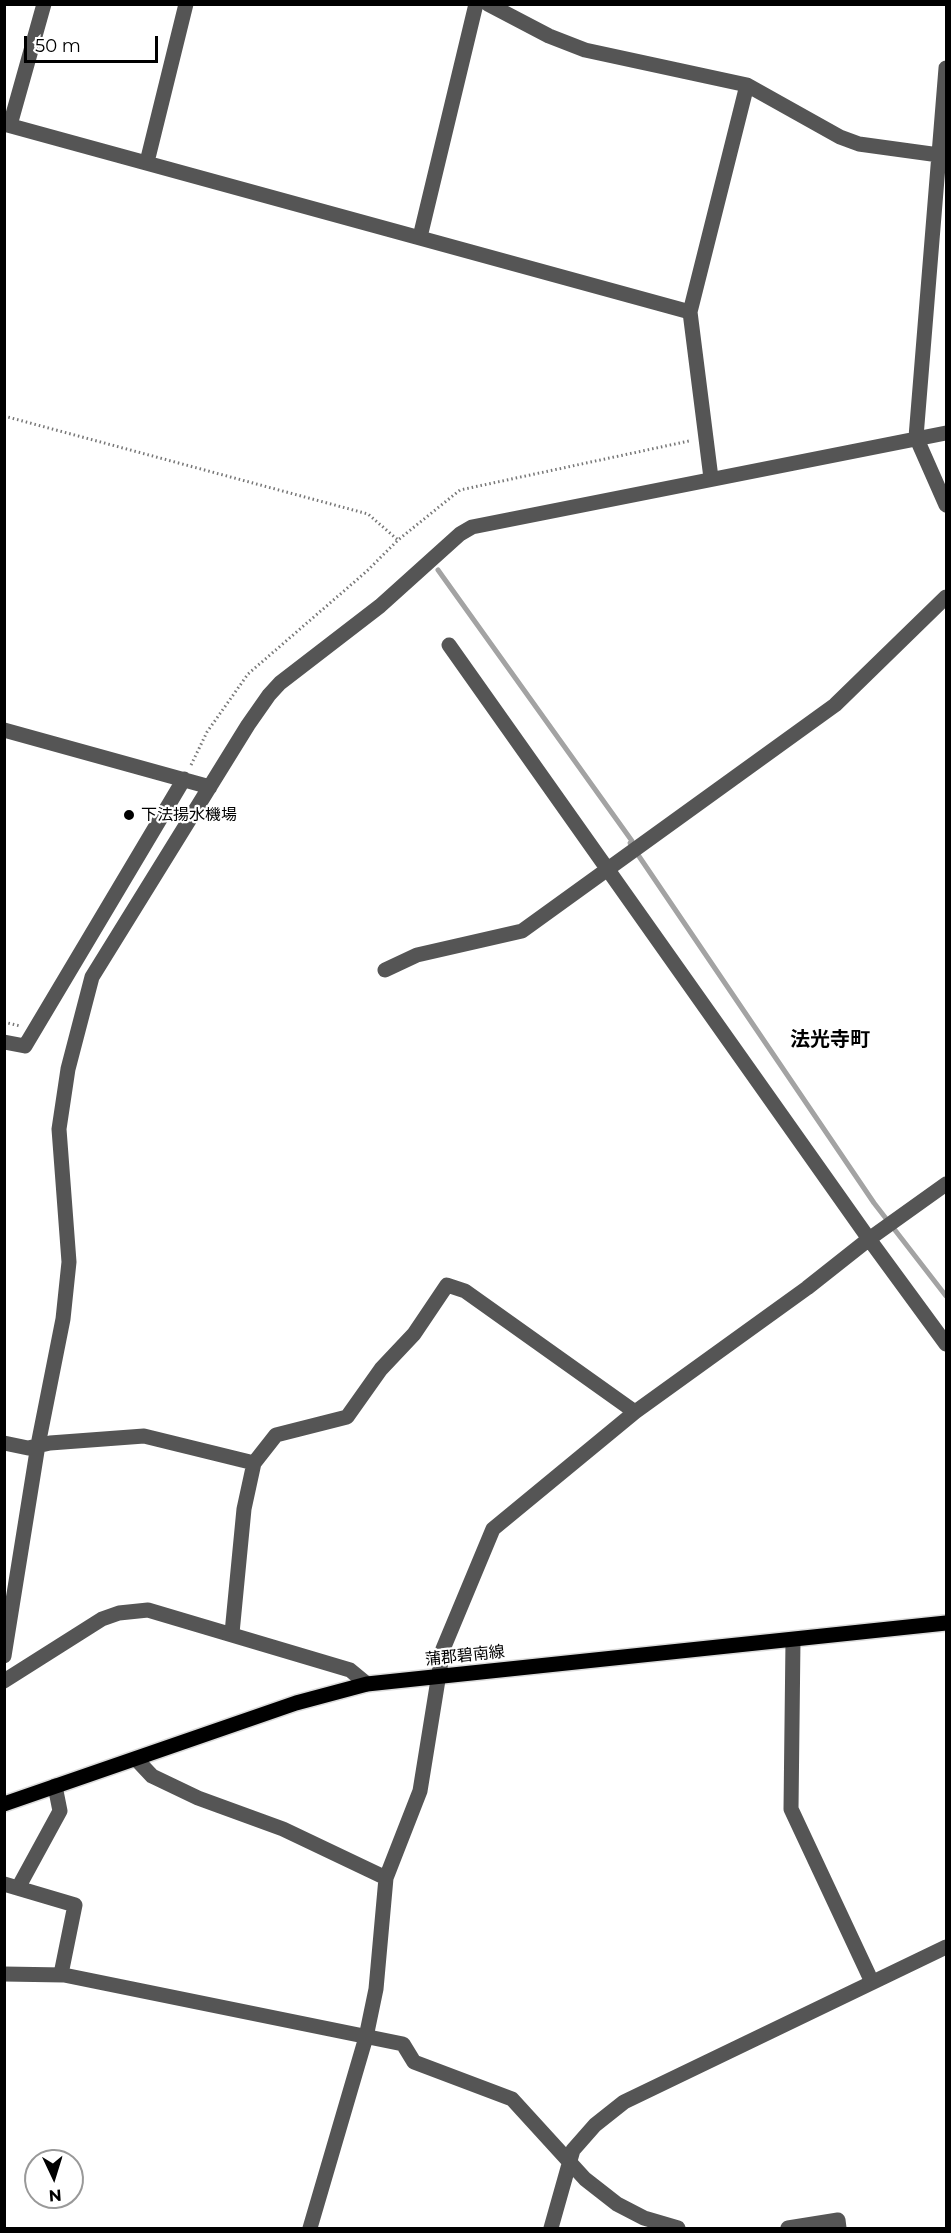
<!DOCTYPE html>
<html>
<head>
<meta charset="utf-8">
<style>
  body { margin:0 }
  #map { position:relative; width:951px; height:2233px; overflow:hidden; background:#fff; font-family:Montserrat,sans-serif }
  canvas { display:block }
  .frame { position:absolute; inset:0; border:6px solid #000; pointer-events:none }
  .north { position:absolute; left:24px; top:2149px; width:60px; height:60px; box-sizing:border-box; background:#fff; border:2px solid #999; border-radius:50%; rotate:176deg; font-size:16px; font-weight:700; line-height:24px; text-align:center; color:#000 }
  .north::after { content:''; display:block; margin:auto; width:21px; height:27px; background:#000; clip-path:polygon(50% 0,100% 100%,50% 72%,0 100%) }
  .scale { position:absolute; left:24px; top:36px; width:134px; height:27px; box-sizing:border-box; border:3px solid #000; border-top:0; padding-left:8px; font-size:18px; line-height:21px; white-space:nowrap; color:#000; -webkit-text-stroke:4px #fff; paint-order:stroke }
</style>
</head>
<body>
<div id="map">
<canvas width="951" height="2233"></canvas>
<div class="frame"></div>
<div class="north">N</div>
<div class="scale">50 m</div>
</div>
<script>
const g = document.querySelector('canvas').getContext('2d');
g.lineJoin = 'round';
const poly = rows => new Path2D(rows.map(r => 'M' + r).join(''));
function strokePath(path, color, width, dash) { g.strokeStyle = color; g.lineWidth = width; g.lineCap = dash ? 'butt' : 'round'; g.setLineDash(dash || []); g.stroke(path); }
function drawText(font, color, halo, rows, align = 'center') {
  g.font = font + ' Montserrat,"Noto Sans JP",sans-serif'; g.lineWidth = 4.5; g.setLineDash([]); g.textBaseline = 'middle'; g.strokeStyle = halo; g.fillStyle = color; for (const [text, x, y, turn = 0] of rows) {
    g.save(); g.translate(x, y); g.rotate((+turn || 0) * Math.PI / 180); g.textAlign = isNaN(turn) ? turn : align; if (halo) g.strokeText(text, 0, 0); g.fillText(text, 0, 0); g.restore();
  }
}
strokePath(poly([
  [438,570,632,841,630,843,874,1203,946,1296]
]), '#a3a3a3', 5);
const major = poly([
  [4,1804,296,1703,367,1684,946,1623]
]);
strokePath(major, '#dbdbdb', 18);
strokePath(poly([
  [4,416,368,514,398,540],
  [191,765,207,732,248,674,367,571,398,540,460,490,689,441],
  [4,1022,20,1026]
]), '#777', 3, [1.5, 3]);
strokePath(poly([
  [488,4,549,36,585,50,747,85,840,137,859,144,939,155],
  [946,68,916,437,946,505],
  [4,124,690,312],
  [10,125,44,4],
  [147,162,186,4],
  [420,237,476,4],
  [711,478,690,312,747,85],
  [449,645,869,1239,946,1344],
  [4,730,210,787],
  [385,970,417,955,522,931,835,705,946,597],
  [4,1042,25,1046,184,779],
  [4,1443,28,1448,50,1443,144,1436,254,1463],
  [232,1633,244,1509,254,1463,276,1435,347,1417,381,1369,414,1334,447,1285,465,1291,635,1412],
  [793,1640,791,1809,872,1982],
  [4,1656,38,1445,63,1319,69,1262,59,1129,68,1069,92,977,248,725,269,695,280,683,380,606,460,534,472,527,946,433],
  [4,1681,102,1619,119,1613,148,1610,350,1670,367,1684],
  [136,1759,152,1776,198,1798,283,1829,386,1878],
  [4,1884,75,1905,61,1974],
  [18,1888,60,1811,55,1786],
  [4,1974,64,1975,403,2044,414,2062,512,2099,585,2179,617,2204,644,2218,678,2228],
  [310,2228,366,2037,376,1989,386,1878,420,1791,443,1649,493,1529,635,1412,807,1288,869,1239,946,1184],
  [551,2228,573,2150,595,2125,624,2102,946,1947],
  [788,2228,838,2220,839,2228]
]), '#555', 15);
strokePath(major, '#000', 15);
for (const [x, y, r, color] of [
  [129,815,6,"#000"]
]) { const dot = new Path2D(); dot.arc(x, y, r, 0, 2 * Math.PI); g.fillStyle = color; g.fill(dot); strokePath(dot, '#fff', 2); }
drawText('16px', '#000', '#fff', [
  ["下法揚水機場",141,815]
], 'left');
drawText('16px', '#000', '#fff', [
  ["蒲郡碧南線",465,1656,-6]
]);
drawText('bold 20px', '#000', '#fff', [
  ["法光寺町",830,1040]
]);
</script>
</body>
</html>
